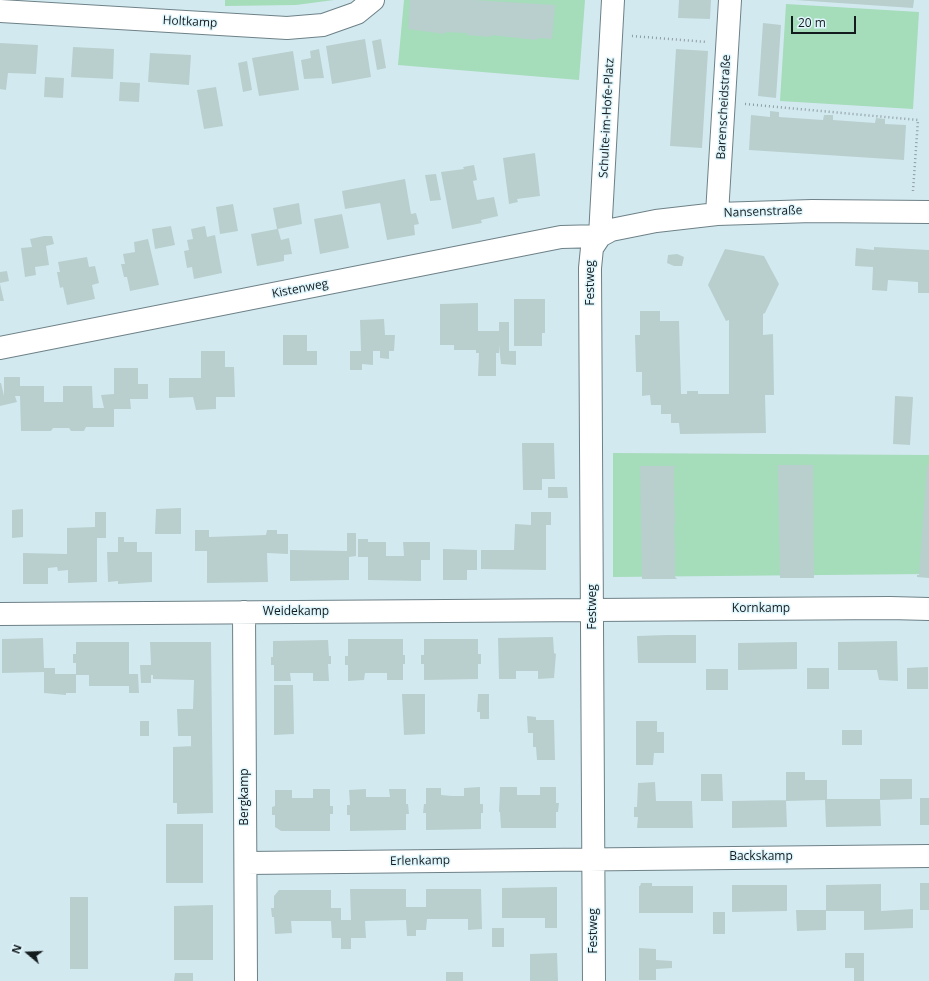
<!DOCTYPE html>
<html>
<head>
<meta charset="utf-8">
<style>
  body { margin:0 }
  #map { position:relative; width:929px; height:981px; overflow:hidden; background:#d3e9f0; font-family:"Open Sans",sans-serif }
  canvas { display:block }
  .north { position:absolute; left:8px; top:933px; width:40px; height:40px; -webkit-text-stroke:3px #e0f6fd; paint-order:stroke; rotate:289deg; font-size:11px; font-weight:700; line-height:16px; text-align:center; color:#131b1d }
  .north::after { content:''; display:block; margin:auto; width:14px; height:18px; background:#131b1d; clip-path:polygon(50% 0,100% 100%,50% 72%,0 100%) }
  .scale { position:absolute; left:791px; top:16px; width:65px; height:18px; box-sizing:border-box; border:2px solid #131b1d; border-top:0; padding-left:5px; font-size:12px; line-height:14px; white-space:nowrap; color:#131b1d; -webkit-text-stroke:3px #e0f6fd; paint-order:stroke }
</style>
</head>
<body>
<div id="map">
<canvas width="929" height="981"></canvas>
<div class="north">N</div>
<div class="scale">20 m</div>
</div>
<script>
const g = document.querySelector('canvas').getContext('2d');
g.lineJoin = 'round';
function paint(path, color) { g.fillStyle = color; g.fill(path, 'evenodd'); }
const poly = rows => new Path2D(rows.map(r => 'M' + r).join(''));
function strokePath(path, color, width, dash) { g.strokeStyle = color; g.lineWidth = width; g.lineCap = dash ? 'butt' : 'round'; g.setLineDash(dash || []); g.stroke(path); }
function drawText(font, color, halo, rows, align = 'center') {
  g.font = font + ' "Open Sans",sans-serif'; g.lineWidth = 3; g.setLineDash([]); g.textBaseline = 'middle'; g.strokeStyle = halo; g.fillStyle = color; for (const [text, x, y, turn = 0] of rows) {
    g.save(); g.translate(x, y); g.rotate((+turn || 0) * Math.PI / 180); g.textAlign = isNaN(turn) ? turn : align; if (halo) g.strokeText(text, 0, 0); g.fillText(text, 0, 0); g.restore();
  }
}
paint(poly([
  [225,0,334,0,296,5,225,6],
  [404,0,585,0,579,80,398,65],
  [786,4,919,12,913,109,780,101],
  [613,453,929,455,929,574,613,577]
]), '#a5dcba');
paint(poly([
  [410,0,473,0,555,5,552,39,538,38,537,40,491,35,491,37,467,35,467,33,445,32,445,34,408,29],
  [679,0,711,0,710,19,678,18],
  [795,0,914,0,913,8],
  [763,23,781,25,776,98,758,96],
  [365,39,371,77,332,84,326,46],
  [381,39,386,68,377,70,372,41],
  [0,43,38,45,36,74,8,73,6,90,0,89],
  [73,47,114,49,113,79,71,77],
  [319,49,324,78,304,79,301,60,311,58,310,51],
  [676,49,708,51,702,148,670,146],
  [293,51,299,90,259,96,252,58],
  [150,53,191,55,189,85,148,82],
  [247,61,252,90,243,92,238,63],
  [45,77,64,78,63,98,44,97],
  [120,82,140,83,139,102,119,101],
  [216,87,223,126,204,129,197,90],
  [770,111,779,112,779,117,823,120,824,115,833,115,833,120,875,123,876,118,885,119,885,124,906,125,904,160,749,150,751,115,770,117],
  [535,153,540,196,517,199,518,202,509,204,503,158],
  [474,165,477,180,473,181,477,200,494,197,498,216,481,220,482,223,452,229,441,172,464,169,463,167],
  [436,174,441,200,430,201,425,175],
  [405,179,411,214,416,213,419,224,414,225,415,235,387,240,380,203,345,209,342,191],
  [299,203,302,224,278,229,281,240,289,238,292,254,284,255,284,261,257,266,251,234,277,229,273,208],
  [233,204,238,231,220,234,216,207],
  [342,214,349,248,320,254,314,219],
  [171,226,175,245,155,249,152,229],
  [205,226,207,237,215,235,222,273,194,279,192,267,187,268,184,251,189,250,187,240,193,239,191,229],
  [44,236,52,236,54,244,46,246,49,265,35,267,36,275,25,277,21,248,32,247,30,239],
  [148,239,159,285,130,291,127,277,124,277,121,264,125,264,123,254,135,252,134,242],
  [874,247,929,250,929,293,918,293,918,282,888,280,887,291,872,290,873,267,855,266,856,248,874,250],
  [725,249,764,256,779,284,765,313,763,314,763,335,773,334,774,395,765,395,766,433,680,434,679,423,671,423,671,414,661,414,661,405,651,405,650,395,642,396,642,372,636,372,635,335,640,335,640,311,660,311,660,321,679,321,681,394,687,394,687,391,698,391,698,394,729,394,729,320,726,321,708,285],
  [677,254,684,257,682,266,674,266,667,263,668,255],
  [87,257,89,267,95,266,99,283,92,285,95,299,67,305,63,287,60,288,57,272,60,272,58,262],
  [7,271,9,281,0,283,0,272],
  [0,284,4,301,0,301],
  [514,299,545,299,545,333,542,333,542,346,514,346],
  [478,303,478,331,499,331,499,322,509,322,509,351,516,351,516,365,501,364,499,345,499,353,496,353,496,376,478,376,479,353,476,353,476,350,454,350,454,345,440,345,440,304],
  [384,319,385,335,395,335,394,351,389,351,389,359,380,358,380,351,373,351,373,365,362,364,362,370,350,370,350,351,361,351,360,320],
  [283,335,307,335,307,351,317,351,317,365,283,365],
  [201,351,225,351,225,367,234,367,235,397,216,397,216,409,196,410,193,397,169,398,169,378,201,378],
  [114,368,138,368,138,384,148,384,148,399,130,399,131,409,114,409,114,427,86,427,84,431,71,431,69,428,53,428,51,431,21,431,20,396,15,396,17,402,0,406,0,383,1,383,4,396,4,377,20,377,20,386,44,386,44,402,63,402,63,386,92,386,93,408,104,408,101,395,114,394],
  [895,396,913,397,910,445,893,444],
  [522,443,554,443,555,479,542,479,542,490,523,490],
  [778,465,813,465,814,578,780,578],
  [927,465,929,465,929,578,917,577,917,575,919,575],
  [640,466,676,466,674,468,674,493,676,494,674,496,675,522,676,524,674,524,675,550,676,552,675,552,675,577,677,579,642,579],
  [548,487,567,487,568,498,548,498],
  [181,508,181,534,155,534,156,509],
  [23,509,23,537,12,538,12,510],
  [95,512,106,512,106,538,97,538,97,582,68,583,68,570,58,571,57,567,48,568,48,584,23,584,23,553,67,554,67,528,95,527],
  [531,512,551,512,551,525,546,525,546,570,481,569,481,550,514,550,515,524,531,525],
  [195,530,209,530,209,537,266,535,267,530,277,530,277,534,288,534,288,554,267,553,268,582,207,583,207,551,195,551],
  [347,533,356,533,356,556,349,557,349,580,290,581,290,550,347,551],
  [118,537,124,537,124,542,137,542,137,552,152,552,152,582,118,584,118,581,108,582,107,552,118,552],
  [358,539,368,539,368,542,386,542,386,556,404,556,403,542,430,542,430,560,421,560,421,581,368,580,368,557,358,557],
  [443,549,477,550,477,570,467,570,467,580,443,580],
  [667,635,696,635,696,663,638,663,637,636],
  [553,637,554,653,556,654,554,678,538,679,538,671,516,671,516,679,499,679,498,638],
  [43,638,44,668,55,668,55,674,76,674,76,663,73,663,73,654,76,654,76,642,129,642,129,674,138,674,139,693,129,693,129,686,89,686,89,675,76,675,76,693,66,693,66,695,44,693,44,672,2,673,2,639],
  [348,639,403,639,403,655,405,655,405,664,403,664,403,680,387,680,387,673,365,673,364,680,348,681,348,665,345,665,345,656,348,656],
  [424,639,478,639,478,654,481,654,481,664,478,664,478,679,424,680,424,664,421,664,421,655,424,655],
  [328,640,329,656,331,656,331,664,328,664,329,681,313,681,313,673,290,673,291,681,274,681,274,665,271,665,271,657,273,657,273,641],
  [897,641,898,681,879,680,877,670,838,670,838,642],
  [150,642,211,642,213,813,177,814,177,803,173,803,173,747,194,746,191,746,191,736,178,736,177,709,193,709,194,680,153,679,153,675,151,675,151,683,141,683,140,665,151,665],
  [797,642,797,669,738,670,738,643],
  [928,667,928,689,907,689,907,668],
  [807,668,829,668,829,689,807,689],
  [706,669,728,669,728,690,706,690],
  [274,685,293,685,294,734,274,735],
  [402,694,425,694,425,734,404,735],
  [478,694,489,694,489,719,480,719,480,712,477,712],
  [527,716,536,717,536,720,554,720,555,760,537,760,536,747,533,747,533,733,528,733],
  [140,721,149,721,149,736,140,736],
  [636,721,657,721,657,732,664,732,664,753,654,753,653,765,636,765],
  [842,730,862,730,862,745,842,745],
  [786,772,805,772,805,780,827,780,827,799,880,799,880,779,912,779,912,799,880,800,881,826,826,827,825,800,786,801],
  [701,774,722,774,723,801,701,801],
  [655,782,656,801,692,801,693,828,637,828,638,817,634,817,634,807,637,807,638,783],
  [480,787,480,804,483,804,483,813,481,813,481,829,426,830,426,813,423,813,424,804,426,804,426,788,441,788,441,795,452,796,464,796,464,788],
  [500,787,517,787,517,795,540,795,540,787,556,787,556,803,559,803,558,812,556,812,556,828,501,828,500,812,499,812],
  [313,789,330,789,330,806,333,806,333,814,330,814,330,831,281,831,275,827,275,815,272,815,272,807,275,806,275,790,292,790,292,798,313,798],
  [366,789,366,797,390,797,389,789,406,789,406,804,408,804,409,814,406,814,406,830,350,831,350,815,347,815,347,805,350,805,349,790],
  [920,798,929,798,929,825,920,825],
  [786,800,787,827,732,828,732,801],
  [166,824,203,824,203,883,166,883],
  [641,883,652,883,652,886,693,886,693,913,639,913,639,886,640,886],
  [920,883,929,883,929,910,920,910],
  [881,884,881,911,913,909,913,928,864,930,864,911,826,911,826,930,797,931,796,910,826,910,826,885],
  [732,885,787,885,787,911,732,912],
  [557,887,557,928,545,928,545,918,502,918,502,888],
  [350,889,406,889,406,907,426,907,426,889,481,889,482,929,468,930,468,919,427,919,426,930,416,930,416,936,407,936,406,920,365,921,366,938,351,938,351,949,341,949,341,938,332,938,331,921,291,921,292,933,275,934,274,917,272,917,271,908,274,908,274,896,279,890,331,890,331,908,341,908,341,920,351,920],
  [70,897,88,897,88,969,70,969],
  [213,905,213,960,174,960,174,906],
  [713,912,725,912,725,934,713,934],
  [492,928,504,928,504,947,492,947],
  [639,948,656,949,656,960,672,961,672,968,656,969,656,980,639,980],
  [557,953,558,981,530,981,530,954],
  [845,953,864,953,864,981,854,981,854,968,845,968],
  [446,972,463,972,463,981,446,981],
  [175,973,193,973,193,981,174,981]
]), '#b8cfcd');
const minor = poly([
  [0,11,287,28,323,25,357,13,373,0],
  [717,214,730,0],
  [600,236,613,0],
  [0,348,561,237,600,236],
  [244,612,246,981],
  [0,614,890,608,929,609],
  [246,863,929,856],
  [594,981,590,268,592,248,600,236,611,230,656,221,717,214,812,211,929,212]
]);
strokePath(minor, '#6d8187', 24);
strokePath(poly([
  [632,36,707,42],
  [745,104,918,120,913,191]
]), '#8c9da2', 2.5, [1, 3]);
strokePath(minor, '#fff', 22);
drawText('12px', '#131b1d', '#e0f6fd', [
  ["Holtkamp",190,22,3],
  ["Barenscheidstraße",724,107,-87],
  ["Schulte-im-Hofe-Platz",607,118,-87],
  ["Nansenstraße",763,212,-2],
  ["Festweg",591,283,-90],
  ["Kistenweg",300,289,-11],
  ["Festweg",593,607,-90],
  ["Kornkamp",761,609],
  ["Weidekamp",296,612],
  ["Bergkamp",245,797,-90],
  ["Backskamp",761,857],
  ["Erlenkamp",420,861,-1],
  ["Festweg",594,931,-90]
]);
</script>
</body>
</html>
